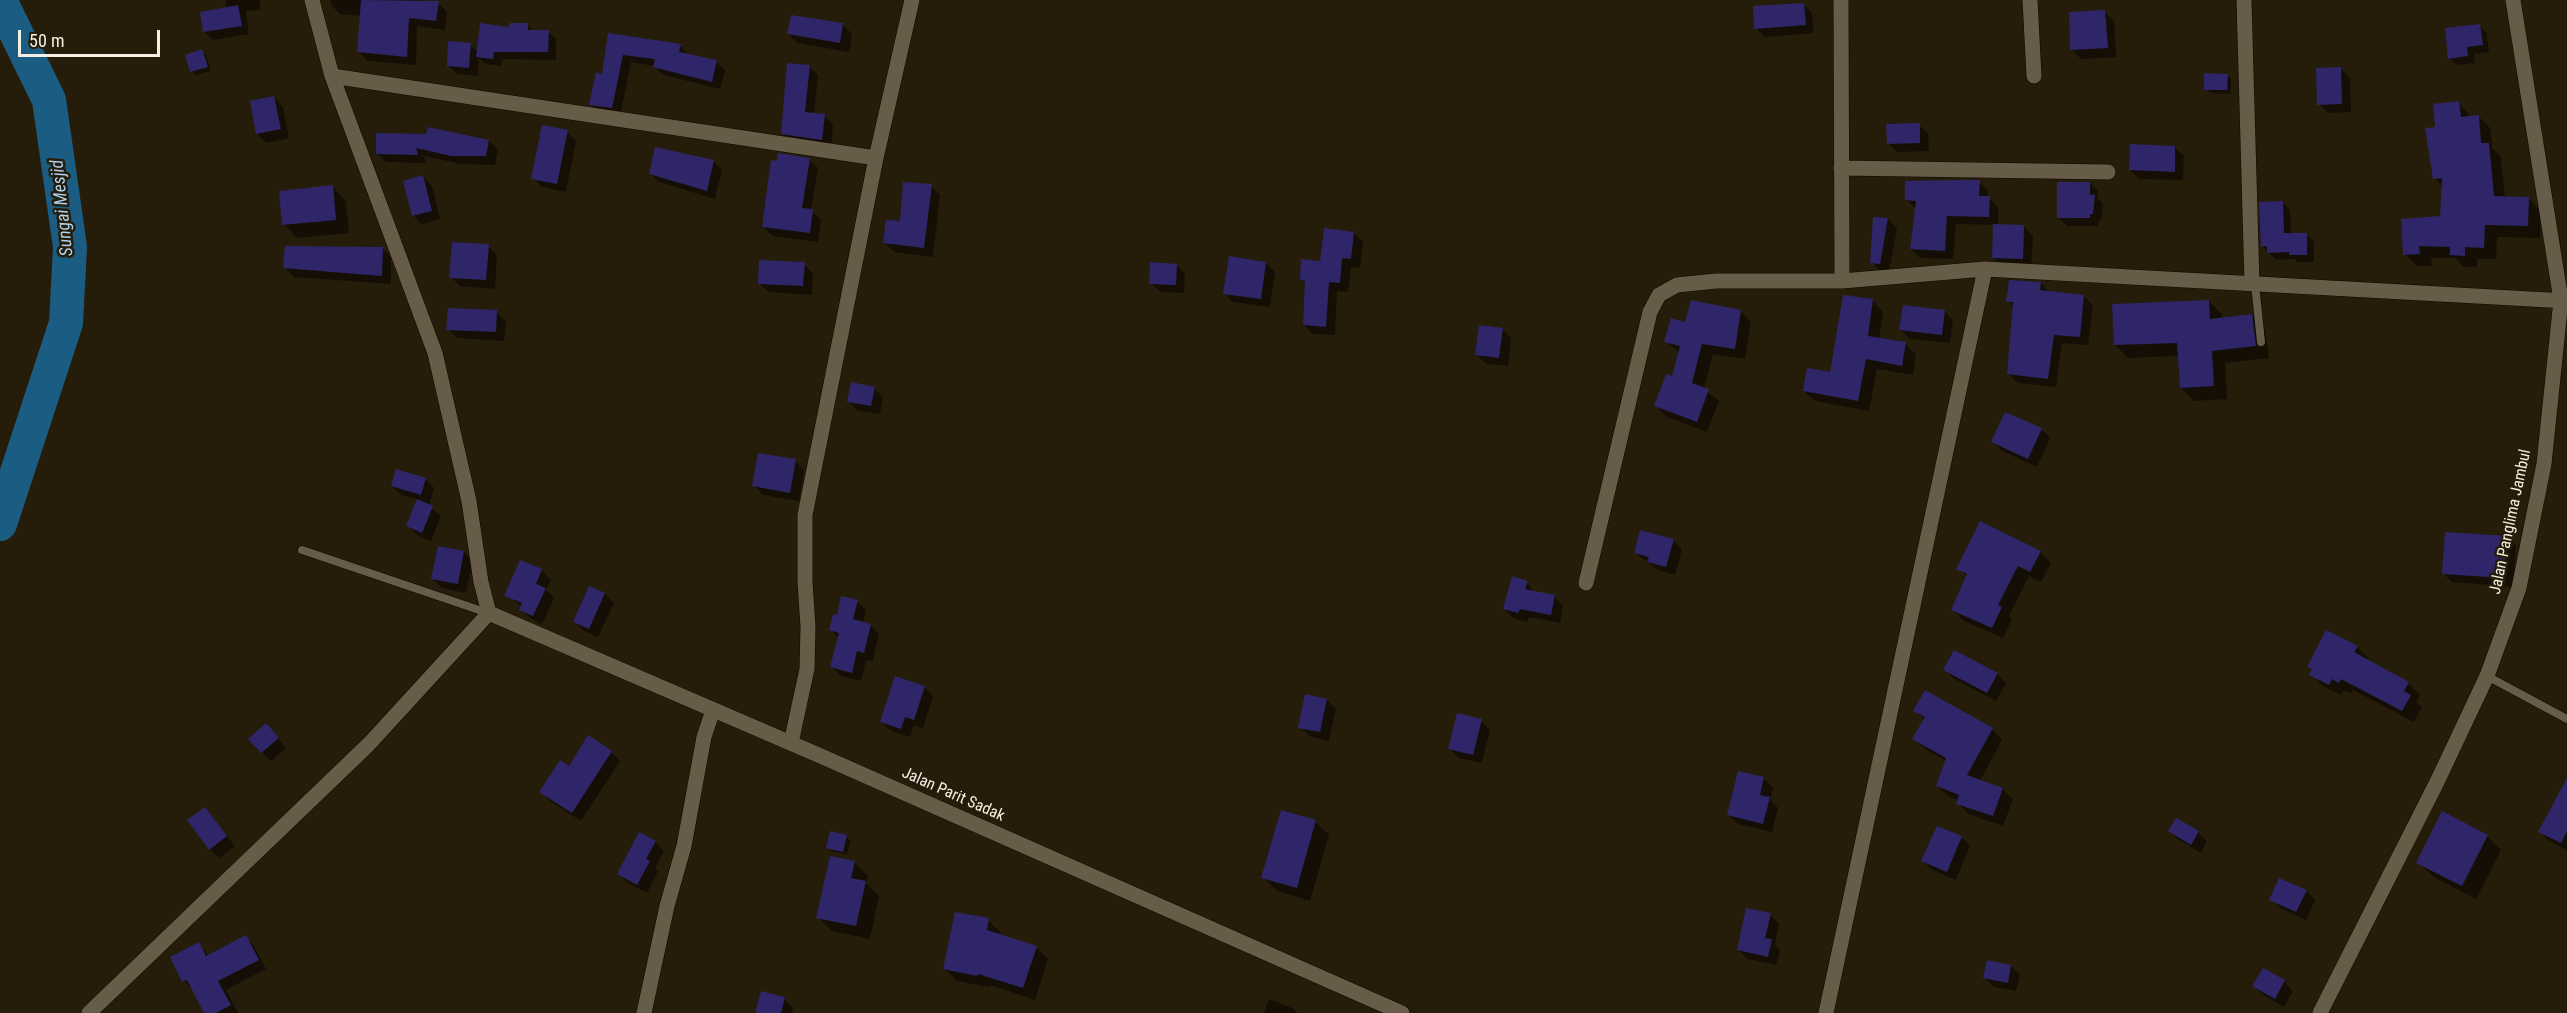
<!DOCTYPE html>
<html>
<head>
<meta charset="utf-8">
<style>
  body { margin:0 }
  #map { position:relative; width:2567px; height:1013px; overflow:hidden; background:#261c0a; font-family:"Roboto Condensed",sans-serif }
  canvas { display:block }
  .scale { position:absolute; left:18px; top:30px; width:142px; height:27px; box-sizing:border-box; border:3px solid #f4eee2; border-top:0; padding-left:8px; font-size:18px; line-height:21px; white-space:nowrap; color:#f4eee2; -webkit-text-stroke:4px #261c0a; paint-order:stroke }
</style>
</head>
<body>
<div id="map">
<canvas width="2567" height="1013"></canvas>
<div class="scale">50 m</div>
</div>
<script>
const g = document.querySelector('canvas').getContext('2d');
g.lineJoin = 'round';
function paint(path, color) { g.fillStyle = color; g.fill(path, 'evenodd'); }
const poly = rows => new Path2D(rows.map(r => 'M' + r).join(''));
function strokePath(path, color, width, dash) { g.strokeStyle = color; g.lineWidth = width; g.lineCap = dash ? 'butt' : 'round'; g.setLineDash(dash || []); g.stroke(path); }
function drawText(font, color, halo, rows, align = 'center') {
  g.font = font + ' "Roboto Condensed",sans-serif'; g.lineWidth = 5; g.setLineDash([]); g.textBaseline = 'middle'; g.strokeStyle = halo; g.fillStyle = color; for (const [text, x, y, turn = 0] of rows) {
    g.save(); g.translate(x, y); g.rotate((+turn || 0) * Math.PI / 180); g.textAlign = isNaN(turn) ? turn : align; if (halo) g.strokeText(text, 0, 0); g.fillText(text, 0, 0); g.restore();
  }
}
paint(poly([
  [226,0,260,0,260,10,246,11,249,34,213,40,204,32,226,9],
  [331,0,420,0,438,3,447,12,445,30,417,26,416,65,368,61,359,52,362,16,340,14,331,5],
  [1803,4,1812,13,1814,33,1765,37,1756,28],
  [2105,12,2114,21,2116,57,2081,59,2072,50],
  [527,25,534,31,548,32,556,39,556,60,502,59,501,66,485,64,479,58,478,76,457,74,448,65,470,45,478,52,511,29],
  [843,25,852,34,849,52,797,43,788,34],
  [2480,26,2487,33,2489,52,2474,54,2475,63,2457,65,2449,58],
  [609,34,680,45,688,55,716,62,725,70,720,89,663,75,654,66,631,62,620,116,599,113,591,104,603,75],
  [202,51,206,55,211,71,196,75,192,71],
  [809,66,818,75,814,114,824,115,833,124,831,148,791,142,782,133],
  [2341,69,2350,78,2351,112,2328,113,2319,104],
  [2227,75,2231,79,2231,94,2210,93,2206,89],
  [274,98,283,107,289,138,267,143,257,134],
  [2459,103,2471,117,2478,116,2491,129,2492,148,2501,157,2505,198,2529,199,2541,211,2540,238,2497,237,2496,259,2477,259,2477,267,2463,267,2455,258,2431,258,2432,266,2417,266,2405,254,2442,218,2443,187,2434,178,2437,128],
  [1919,125,1928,134,1929,151,1897,152,1888,143],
  [567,132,576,141,566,192,542,187,533,178],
  [378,134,489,141,498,150,495,165,461,164,424,156,426,163,386,162,377,153],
  [2175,147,2184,156,2183,180,2139,179,2130,170],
  [809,159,818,168,811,210,821,220,818,242,773,236,763,227],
  [713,161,722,170,715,199,659,182,650,173],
  [423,177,432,186,440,219,422,224,413,215],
  [1979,182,1988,191,1988,197,1998,207,1998,226,2024,226,2033,236,2031,267,2002,266,1993,257,1995,225,1956,224,1953,259,1920,258,1911,249,1916,209,1906,199],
  [2090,183,2098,191,2098,198,2103,204,2101,221,2098,221,2098,226,2067,226,2059,218],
  [931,186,940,195,933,257,894,252,885,243],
  [333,187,346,201,349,233,297,238,284,224],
  [2282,202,2290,210,2291,234,2306,234,2314,242,2314,262,2298,262,2295,259,2276,260,2262,246],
  [1888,219,1897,228,1889,272,1881,272,1872,262],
  [1354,233,1363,242,1360,268,1351,267,1348,292,1337,291,1335,335,1313,334,1304,325,1306,285,1301,280],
  [488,246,497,255,495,289,460,286,451,277],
  [382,248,391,257,391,284,294,277,285,267],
  [1266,263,1275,272,1270,307,1233,302,1224,293],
  [804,264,813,273,812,295,768,292,759,283],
  [1176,265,1185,274,1184,293,1160,292,1151,283],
  [2041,283,2050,293,2084,296,2093,305,2088,345,2062,343,2056,387,2018,383,2009,374,2014,308,2008,301],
  [1873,301,1883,312,1879,339,1906,344,1916,355,1913,375,1877,369,1869,411,1815,401,1804,391,1831,374],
  [2209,301,2222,314,2222,319,2252,316,2265,329,2269,358,2225,363,2227,399,2194,401,2181,388,2179,356,2128,358,2115,345],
  [1740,311,1751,322,1745,359,1713,354,1704,389,1719,401,1707,432,1667,417,1656,406,1673,378,1680,353,1666,341],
  [1944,311,1953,320,1950,343,1910,339,1901,330],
  [496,312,506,321,504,341,457,338,448,329],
  [1502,329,1511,338,1508,366,1486,364,1477,355],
  [874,388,883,397,880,414,858,411,849,401],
  [2041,429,2050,438,2037,467,2002,451,1993,442],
  [795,461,804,470,799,501,763,495,754,486],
  [425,479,434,488,429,506,441,516,431,541,417,535,408,526,419,500,401,495,392,486],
  [2507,537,2516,546,2513,587,2452,582,2443,573],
  [1673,540,1682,549,1675,575,1658,570,1635,553],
  [464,552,473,561,466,593,442,588,433,579],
  [2040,552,2051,563,2041,582,2029,576,2009,616,2012,619,2003,638,1964,621,1953,610,1968,578,1958,568],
  [521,562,542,571,551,580,546,590,554,598,542,624,530,618,521,609,522,607,506,595],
  [1527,582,1535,593,1554,596,1563,606,1560,623,1529,617,1527,622,1513,618,1504,609],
  [590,588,605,594,614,603,598,637,584,631,575,622],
  [857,601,866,610,863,623,870,625,879,634,873,661,866,660,861,681,841,676,832,667,839,638,831,630,838,617],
  [2357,647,2369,659,2367,661,2408,683,2420,695,2416,702,2422,707,2414,722,2353,690,2351,693,2344,690,2341,695,2323,686,2311,674,2313,671,2309,667],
  [1945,670,1997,674,2006,683,1996,701,1954,679],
  [924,687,933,696,923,728,914,725,910,737,891,731,882,722],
  [1327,700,1336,709,1329,741,1309,736,1300,727],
  [1915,710,1992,729,2002,740,1980,781,2002,789,2013,799,2003,826,1968,814,1958,803,1959,800,1948,796,1937,786,1946,761,1925,749,1914,739,1925,720],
  [1481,721,1490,730,1482,763,1459,758,1450,749],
  [275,734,286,748,271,761,262,752],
  [611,752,620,761,581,821,550,801,541,792,569,768],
  [1764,779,1773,788,1770,799,1778,808,1772,832,1738,824,1729,815],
  [2567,797,2567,850,2549,841,2540,832],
  [205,809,235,846,219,858,210,849],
  [1282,812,1316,822,1329,835,1310,901,1277,891,1263,877],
  [2443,813,2487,836,2501,850,2476,899,2432,876,2418,862],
  [2177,820,2198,832,2207,841,2201,853,2179,840,2170,831],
  [846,837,851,841,847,855,832,851,828,847],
  [1961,837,1970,846,1956,880,1932,870,1923,861],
  [655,842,664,851,655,868,658,871,647,893,628,883,619,874],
  [854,862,868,876,866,883,879,896,870,939,832,931,818,917],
  [2306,891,2315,900,2306,920,2280,908,2271,899],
  [1770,915,1779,924,1775,944,1780,950,1776,965,1747,959,1738,950],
  [988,920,1000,932,1000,936,1036,947,1048,959,1035,1000,990,985,989,987,957,981,945,969],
  [245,937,254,946,266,969,226,990,238,1013,206,1013,193,990,184,981,198,944,209,956],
  [2011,966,2020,975,2016,991,1994,987,1985,978],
  [2263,970,2284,982,2293,991,2284,1007,2263,995,2254,986],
  [784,999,793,1008,792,1013,756,1013],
  [1269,999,1292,1008,1297,1013,1264,1013]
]), '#0007');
strokePath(poly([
  [0,524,66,323,70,247,49,100,0,0]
]), '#1b5c83', 34);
paint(poly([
  [361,0,439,1,436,21,409,18,407,57,357,52],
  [1804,3,1806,25,1754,29,1753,6],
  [238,5,242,26,203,32,200,12],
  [2105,10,2108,48,2070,50,2069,12],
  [791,15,843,23,840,43,787,34],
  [480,23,509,27,510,23,528,23,528,30,549,30,548,52,494,52,493,59,476,57],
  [2480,24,2483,45,2467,47,2468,56,2448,59,2445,28],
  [608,33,681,44,679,52,717,60,712,82,653,67,655,59,623,55,612,108,589,105,596,72,602,74],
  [448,41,471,43,469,68,447,66],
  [202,49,208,67,190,72,185,55],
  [787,63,810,65,805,112,825,114,822,140,781,134],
  [2341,67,2342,104,2317,105,2316,68],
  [2204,73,2228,74,2227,90,2204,90],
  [274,96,281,129,256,134,250,101],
  [2459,101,2461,117,2479,115,2481,143,2489,143,2494,196,2529,197,2528,226,2485,225,2484,248,2465,247,2465,256,2450,255,2450,247,2419,246,2420,254,2403,255,2401,219,2440,216,2442,178,2433,179,2425,128,2435,127,2433,104],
  [1920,123,1920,143,1887,144,1886,124],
  [542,125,568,130,557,184,531,179],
  [428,127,489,140,486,156,451,156,416,148,418,155,376,154,376,133,426,134],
  [2130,144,2175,146,2175,172,2129,170],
  [655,147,714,160,707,191,649,174],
  [778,153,810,158,802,208,813,209,810,233,762,227,771,160,777,161],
  [423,175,432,211,412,216,403,181],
  [1956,180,1980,180,1979,196,1990,196,1989,217,1947,216,1945,251,1910,249,1916,201,1905,200,1905,181],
  [903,182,932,184,924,248,883,243,886,220,900,221],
  [2057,182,2090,182,2090,195,2095,194,2093,214,2090,214,2090,218,2057,218],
  [333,185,336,220,282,225,279,191],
  [2283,201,2284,233,2307,233,2307,255,2289,255,2289,252,2267,253,2267,246,2261,247,2259,202],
  [1873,217,1888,218,1880,264,1870,263],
  [1993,224,2024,225,2023,259,1992,258],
  [1324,228,1354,232,1351,259,1342,258,1340,283,1329,282,1326,327,1303,325,1305,281,1300,280,1301,259,1320,261],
  [452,242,489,244,486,280,449,278],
  [285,246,383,247,382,276,283,268],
  [1229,256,1266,262,1261,299,1223,294],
  [759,260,805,262,803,286,758,284],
  [1150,262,1177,264,1176,285,1149,284],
  [2009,280,2041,282,2040,290,2084,295,2080,337,2054,335,2048,379,2007,374,2013,302,2006,302],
  [1843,295,1873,299,1868,336,1906,342,1902,366,1866,359,1858,401,1803,391,1807,368,1830,372],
  [1691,300,1741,310,1735,349,1702,344,1692,383,1709,389,1697,422,1654,406,1666,374,1672,376,1680,346,1664,342,1671,318,1685,322],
  [2209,300,2210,319,2252,314,2256,346,2212,351,2214,386,2180,388,2177,343,2114,345,2112,304],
  [1903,305,1945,310,1942,335,1899,330],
  [448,308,497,310,496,332,446,330],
  [1479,325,1503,328,1499,358,1475,355],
  [851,382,875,387,871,406,847,402],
  [2005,412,2042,428,2028,459,1991,442],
  [758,453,796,459,790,493,752,486],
  [396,469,426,478,421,495,391,486],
  [417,499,433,506,422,533,406,526],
  [1980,521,2041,551,2030,572,2018,566,1998,605,2002,607,1992,628,1951,610,1967,574,1956,569],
  [1640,530,1674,539,1666,567,1647,562,1649,557,1634,553],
  [2445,532,2508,536,2504,578,2442,574],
  [438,546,464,551,458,584,431,579],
  [520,560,542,569,536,584,546,588,533,616,519,610,522,603,504,596],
  [1512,576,1528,581,1525,589,1555,595,1551,615,1520,609,1518,613,1503,609],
  [589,586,605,593,589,629,573,622],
  [841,596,858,600,853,619,871,624,864,653,857,651,852,673,830,667,839,633,829,630,833,614,837,615],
  [2326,630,2358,646,2354,652,2409,682,2404,691,2411,695,2402,711,2341,679,2339,683,2332,679,2329,685,2309,675,2312,669,2307,667],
  [1954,650,1998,673,1987,693,1943,670],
  [895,676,925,686,914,720,905,717,901,729,880,722],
  [1925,690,1993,728,1967,775,2003,788,1993,816,1956,804,1959,795,1936,786,1946,758,1912,739,1925,717,1913,711],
  [1305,694,1327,699,1320,732,1298,728],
  [1457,713,1482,719,1473,755,1448,749],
  [266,723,279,738,261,753,248,739],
  [588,735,612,751,572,813,539,792,560,760,569,766],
  [1738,771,1764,777,1760,795,1770,797,1763,824,1727,815],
  [2567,778,2567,831,2561,843,2538,832],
  [205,807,227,836,209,850,187,820],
  [1281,810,1316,820,1297,888,1261,878],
  [2442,811,2488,835,2462,886,2416,863],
  [2176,818,2199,831,2191,845,2168,831],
  [1937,826,1962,836,1947,872,1921,861],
  [830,831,847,835,843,852,826,848],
  [639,832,656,841,646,859,650,861,637,885,617,874],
  [830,856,855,861,851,878,866,881,856,926,816,918],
  [2279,878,2307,890,2296,912,2269,900],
  [1746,908,1771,913,1765,938,1772,939,1768,957,1737,950],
  [955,912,989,918,987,930,1037,946,1023,988,978,974,977,976,943,969],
  [246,935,259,960,218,981,231,1005,216,1013,204,1013,187,980,182,982,170,957,199,942,206,956],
  [1987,960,2011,965,2008,983,1983,978],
  [2263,968,2285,980,2275,999,2252,986],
  [761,991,785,997,781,1013,755,1013]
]), '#2e2669');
const service = poly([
  [2255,284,2261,342],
  [302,550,488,613],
  [2487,676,2567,719]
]);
const minor = poly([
  [1841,0,1842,281],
  [2030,0,2034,76],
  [2244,0,2252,283],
  [332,76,876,158],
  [1841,168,2108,172],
  [1586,583,1650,312,1659,295,1677,285,1716,281,1842,281,1985,269,2567,301],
  [489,613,823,757,1402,1013],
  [791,743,807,669,808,627,805,582,805,515,876,158,912,0],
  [89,1013,369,744,489,613,481,582,469,501,435,353,332,76,312,0],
  [644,1013,667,906,684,846,704,737,713,710],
  [1826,1013,1985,269],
  [2320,1013,2437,782,2487,676,2519,588,2544,464,2561,300,2513,0]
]);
strokePath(service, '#0f0700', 9);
strokePath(minor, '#0f0700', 16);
strokePath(service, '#675c47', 8);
strokePath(minor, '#675c47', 15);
drawText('16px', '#f4eee2', '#261c0a', [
  ["Jalan Panglima Jambul",2511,522,-78],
  ["Jalan Parit Sadak",953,795,24]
]);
drawText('italic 18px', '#add3f0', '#261c0a', [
  ["Sungai Mesjid",63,208,-96]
]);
</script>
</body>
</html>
